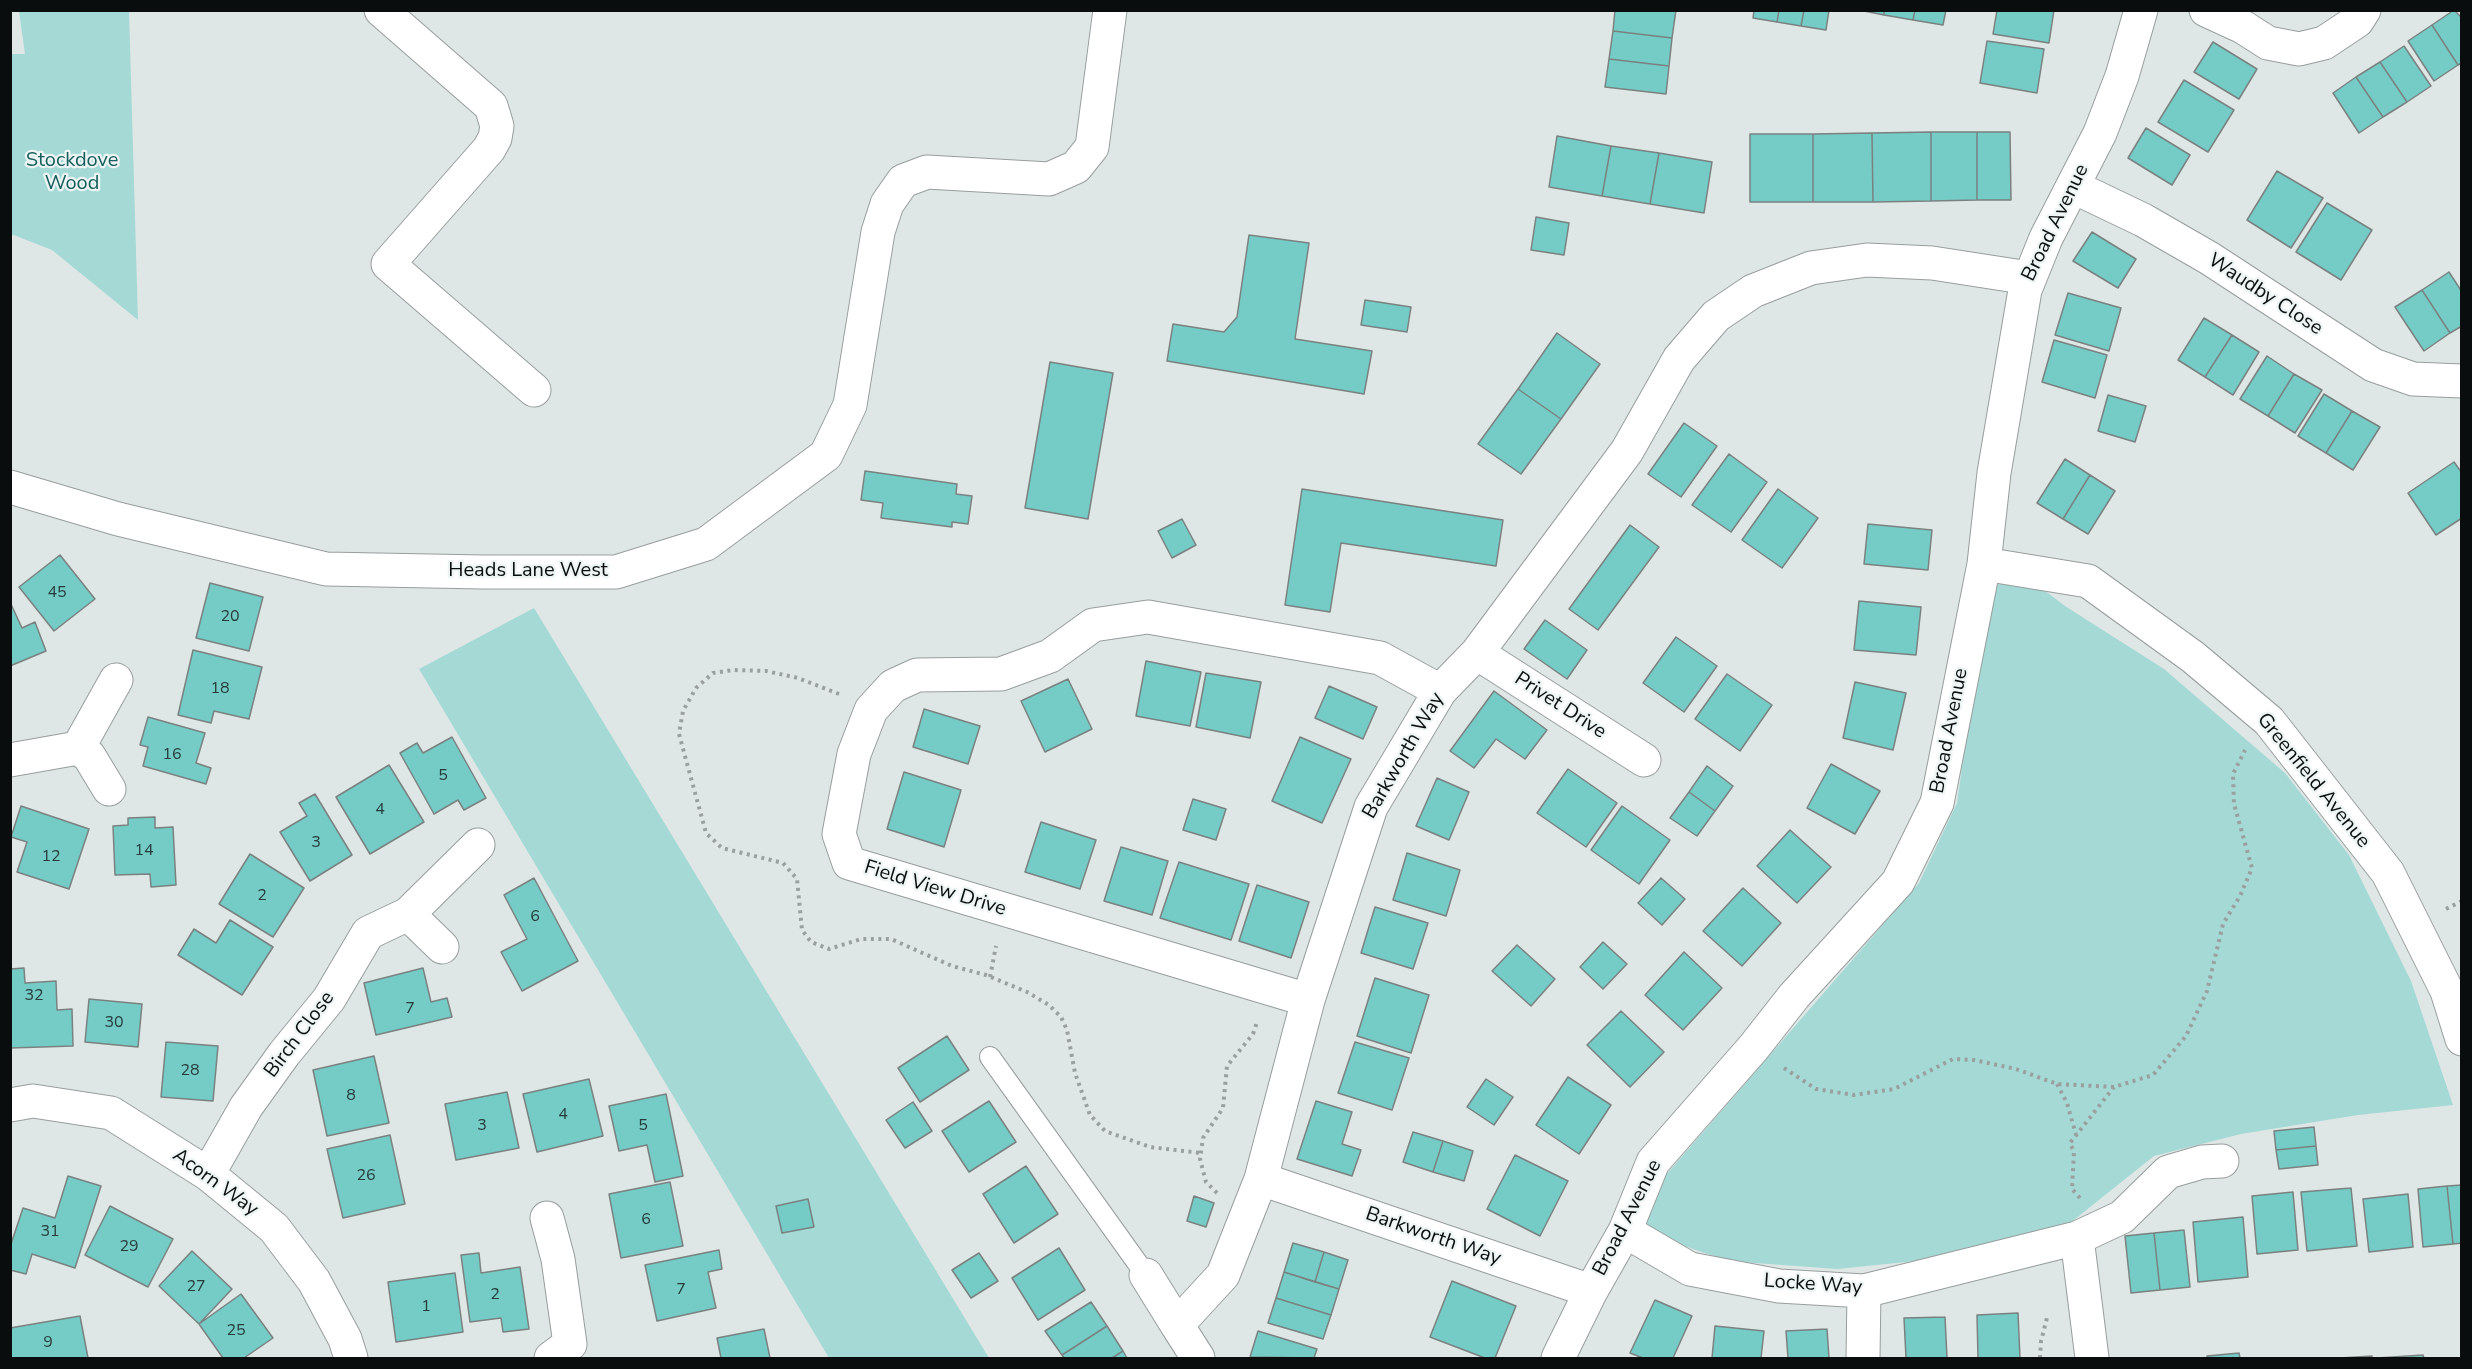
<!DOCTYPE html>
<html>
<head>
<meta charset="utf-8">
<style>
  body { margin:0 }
  #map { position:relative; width:2472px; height:1369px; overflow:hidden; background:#dfe7e6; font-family:"Nunito Sans",sans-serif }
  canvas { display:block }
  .frame { position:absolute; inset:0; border:12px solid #0a0d0d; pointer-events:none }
</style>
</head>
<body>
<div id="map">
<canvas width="2472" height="1369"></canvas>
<div class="frame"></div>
</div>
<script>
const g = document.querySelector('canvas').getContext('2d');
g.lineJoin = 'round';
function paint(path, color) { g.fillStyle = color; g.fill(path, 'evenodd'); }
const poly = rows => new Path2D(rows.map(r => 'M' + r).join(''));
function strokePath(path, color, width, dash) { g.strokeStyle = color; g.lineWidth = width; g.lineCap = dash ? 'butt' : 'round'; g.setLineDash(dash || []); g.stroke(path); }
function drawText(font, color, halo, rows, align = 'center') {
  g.font = font + ' "Nunito Sans",sans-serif'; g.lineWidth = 4.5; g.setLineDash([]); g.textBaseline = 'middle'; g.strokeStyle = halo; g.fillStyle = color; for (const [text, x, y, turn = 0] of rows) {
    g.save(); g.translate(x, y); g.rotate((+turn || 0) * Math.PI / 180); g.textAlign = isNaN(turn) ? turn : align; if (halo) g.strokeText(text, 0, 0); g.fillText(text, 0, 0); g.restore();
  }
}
paint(poly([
  [19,11,129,11,138,320,52,250,11,234,11,54,25,54],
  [2015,582,2036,584,2065,606,2164,669,2285,773,2349,855,2411,981,2453,1105,2358,1115,2241,1134,2154,1156,2060,1231,1946,1258,1837,1269,1728,1261,1670,1241,1641,1223,1652,1191,1919,883,1957,803,1978,653,1994,585],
  [534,608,989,1358,829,1358,419,669]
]), '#a4d9d5');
const building = poly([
  [1615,10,1676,10,1672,38,1613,31,1615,10],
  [1754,10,1779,10,1777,22,1753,18,1754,10],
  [1779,10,1804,10,1801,26,1777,22,1779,10],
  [1804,10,1829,10,1826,30,1801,26,1804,10],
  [1859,10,1884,10,1884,15,1859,10],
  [1884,10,1915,10,1913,20,1884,15,1884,10],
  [1915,10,1946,10,1943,25,1913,20,1915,10],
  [1997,10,2054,10,2049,43,1993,34,1997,10],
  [2454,10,2462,18,2462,63,2458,65,2432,25,2454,10],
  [2432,25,2458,65,2434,81,2408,41,2432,25],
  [1613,31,1672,38,1669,66,1609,59,1613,31],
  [1987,41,2044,49,2037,93,1980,83,1987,41],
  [2213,42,2257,69,2239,99,2194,72,2213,42],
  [2404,46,2431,86,2407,102,2380,62,2404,46],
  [1609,59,1669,66,1666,94,1605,87,1609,59],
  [2380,62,2407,102,2383,117,2356,77,2380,62],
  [2356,77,2383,117,2359,133,2333,93,2356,77],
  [2184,80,2234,110,2208,152,2158,122,2184,80],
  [2146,128,2190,155,2172,185,2128,158,2146,128],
  [1931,132,1977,132,1977,200,1931,201,1931,132],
  [1931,132,1931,201,1873,202,1872,133,1931,132],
  [1977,132,2010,132,2011,200,1977,200,1977,132],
  [1872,133,1873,202,1813,202,1813,134,1872,133],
  [1750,134,1813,134,1813,202,1750,202,1750,134],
  [1557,136,1611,146,1602,196,1549,187,1557,136],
  [1611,146,1659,153,1650,204,1602,196,1611,146],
  [1659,153,1712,162,1704,213,1650,204,1659,153],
  [2277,171,2323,198,2291,248,2247,220,2277,171],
  [2327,203,2372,230,2341,280,2296,252,2327,203],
  [1536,217,1569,223,1564,255,1531,250,1536,217],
  [2092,232,2136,259,2118,288,2073,261,2092,232],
  [1249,235,1309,243,1295,339,1372,351,1364,394,1167,361,1173,324,1224,332,1237,317,1249,235],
  [2449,272,2462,292,2462,326,2450,333,2422,290,2449,272],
  [2422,290,2450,333,2424,351,2395,307,2422,290],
  [2068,293,2121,308,2109,351,2055,335,2068,293],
  [1365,300,1411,307,1407,332,1361,325,1365,300],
  [2204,318,2232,335,2205,377,2178,360,2204,318],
  [1557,333,1600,364,1561,419,1518,389,1557,333],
  [2232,335,2259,352,2233,395,2205,377,2232,335],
  [2054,340,2107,355,2095,398,2042,382,2054,340],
  [2267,356,2294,374,2268,416,2240,399,2267,356],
  [1050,362,1113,373,1088,519,1025,508,1050,362],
  [2294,374,2322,390,2295,433,2268,416,2294,374],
  [1518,389,1561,419,1521,474,1478,444,1518,389],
  [2324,394,2352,411,2326,453,2298,436,2324,394],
  [2108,395,2146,406,2135,442,2098,431,2108,395],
  [2352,411,2380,427,2353,470,2326,453,2352,411],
  [1684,423,1717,446,1681,497,1648,474,1684,423],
  [1729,454,1767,482,1731,532,1692,505,1729,454],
  [2065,459,2090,475,2063,519,2037,503,2065,459],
  [2454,462,2462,473,2462,518,2436,535,2408,493,2454,462],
  [865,471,957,484,956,494,972,496,968,524,952,522,952,527,881,518,883,503,861,500,865,471],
  [2090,475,2115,491,2088,534,2063,519,2090,475],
  [1302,489,1503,520,1496,566,1341,543,1330,612,1285,605,1302,489],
  [1778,489,1818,518,1782,568,1742,540,1778,489],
  [1182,519,1196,545,1172,558,1158,531,1182,519],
  [1868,524,1932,530,1928,570,1864,564,1868,524],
  [1630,525,1659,547,1598,630,1569,609,1630,525],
  [60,555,95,599,54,631,19,587,60,555],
  [210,583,263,597,249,651,196,638,210,583],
  [1859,601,1921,607,1916,655,1854,650,1859,601],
  [10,602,22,628,35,622,46,651,10,666,10,602],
  [1545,620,1587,650,1567,679,1524,649,1545,620],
  [1676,637,1717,666,1684,712,1643,683,1676,637],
  [193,650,262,667,249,719,214,711,211,723,178,715,193,650],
  [1146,661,1201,672,1190,726,1136,716,1146,661],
  [1206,673,1261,682,1250,738,1196,727,1206,673],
  [1727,674,1772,705,1740,751,1695,719,1727,674],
  [1068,679,1092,729,1045,752,1021,701,1068,679],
  [1855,682,1906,693,1893,750,1843,738,1855,682],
  [1329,686,1377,707,1363,739,1315,718,1329,686],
  [1494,691,1547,730,1525,759,1496,739,1474,768,1450,751,1494,691],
  [924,709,980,726,968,764,913,747,924,709],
  [148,717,205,733,196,763,211,768,206,784,143,766,148,747,140,745,148,717],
  [452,737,486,798,464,810,458,800,434,814,400,753,417,743,423,753,452,737],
  [1300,737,1351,759,1322,823,1272,801,1300,737],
  [1831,764,1880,791,1855,834,1807,808,1831,764],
  [389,765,424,822,370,854,336,797,389,765],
  [1707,766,1733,786,1715,811,1689,792,1707,766],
  [1568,769,1617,803,1586,847,1537,813,1568,769],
  [904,772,961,790,944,847,887,829,904,772],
  [1437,778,1469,792,1449,840,1416,826,1437,778],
  [1689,792,1715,811,1697,836,1670,818,1689,792],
  [315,794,352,855,310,881,280,832,307,816,299,803,315,794],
  [1193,799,1226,809,1216,840,1183,830,1193,799],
  [21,806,89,829,69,889,17,872,27,842,11,837,21,806],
  [1622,806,1670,840,1639,884,1591,850,1622,806],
  [155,817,155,828,173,827,176,885,151,887,150,874,115,875,113,826,128,825,128,818,155,817],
  [1041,822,1096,840,1080,889,1025,872,1041,822],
  [1790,830,1831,867,1797,903,1757,866,1790,830],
  [1121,847,1168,861,1152,915,1104,901,1121,847],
  [1407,853,1460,870,1446,916,1393,900,1407,853],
  [250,854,304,888,273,937,219,904,250,854],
  [1179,862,1249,884,1231,940,1160,918,1179,862],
  [534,878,578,961,522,991,501,952,527,939,504,895,534,878],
  [1661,878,1685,899,1662,925,1638,903,1661,878],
  [1257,885,1309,902,1291,958,1239,941,1257,885],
  [1743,888,1781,923,1742,966,1703,931,1743,888],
  [1375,907,1428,923,1413,969,1361,953,1375,907],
  [230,920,273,947,242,995,178,955,194,929,216,943,230,920],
  [1603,942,1627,964,1603,989,1580,967,1603,942],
  [1517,945,1555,979,1531,1006,1492,971,1517,945],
  [1684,952,1722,988,1683,1030,1645,995,1684,952],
  [24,968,25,983,56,981,57,1010,72,1009,73,1046,10,1048,10,969,24,968],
  [423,968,431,1002,447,998,452,1017,376,1035,364,983,423,968],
  [1375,978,1429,995,1411,1053,1357,1036,1375,978],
  [89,999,142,1004,138,1047,85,1042,89,999],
  [1621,1011,1664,1052,1630,1087,1587,1045,1621,1011],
  [947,1036,969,1070,920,1102,898,1068,947,1036],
  [166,1042,218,1046,213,1101,161,1097,166,1042],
  [1355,1042,1409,1058,1392,1110,1338,1093,1355,1042],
  [374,1056,389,1123,327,1136,313,1070,374,1056],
  [1568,1077,1611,1105,1579,1154,1536,1125,1568,1077],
  [589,1079,603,1136,537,1152,523,1094,589,1079],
  [1486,1079,1513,1097,1494,1125,1467,1107,1486,1079],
  [507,1092,519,1148,456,1160,445,1104,507,1092],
  [666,1094,683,1176,655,1182,647,1145,619,1151,609,1106,666,1094],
  [989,1101,1016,1142,969,1172,942,1131,989,1101],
  [1316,1101,1352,1112,1342,1144,1361,1150,1352,1176,1297,1159,1316,1101],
  [913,1102,932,1131,905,1148,886,1120,913,1102],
  [2314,1127,2316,1146,2276,1150,2274,1131,2314,1127],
  [1413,1132,1443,1141,1433,1172,1403,1162,1413,1132],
  [390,1135,405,1204,343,1218,327,1149,390,1135],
  [1443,1141,1473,1151,1464,1181,1433,1172,1443,1141],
  [2316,1146,2318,1165,2279,1169,2276,1150,2316,1146],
  [1515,1155,1568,1181,1540,1236,1487,1209,1515,1155],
  [1026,1166,1058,1214,1014,1243,983,1194,1026,1166],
  [68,1176,101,1186,75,1268,32,1254,26,1274,10,1270,10,1247,23,1208,55,1218,68,1176],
  [670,1182,683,1246,621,1258,609,1194,670,1182],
  [2462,1185,2462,1243,2453,1244,2447,1186,2462,1185],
  [2447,1186,2453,1244,2423,1247,2418,1189,2447,1186],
  [2351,1188,2357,1246,2307,1251,2301,1192,2351,1188],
  [2293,1192,2298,1250,2257,1254,2252,1196,2293,1192],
  [2408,1194,2413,1247,2369,1252,2363,1199,2408,1194],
  [1194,1196,1214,1203,1206,1227,1187,1221,1194,1196],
  [808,1199,814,1227,782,1233,776,1206,808,1199],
  [110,1206,173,1239,148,1287,85,1255,110,1206],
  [2243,1217,2248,1277,2198,1282,2193,1222,2243,1217],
  [2184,1230,2190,1287,2160,1290,2154,1233,2184,1230],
  [2154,1233,2160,1290,2131,1293,2125,1236,2154,1233],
  [1293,1243,1324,1252,1315,1282,1284,1272,1293,1243],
  [1059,1248,1085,1290,1038,1320,1012,1278,1059,1248],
  [719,1250,722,1269,708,1272,716,1308,657,1321,645,1265,719,1250],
  [192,1251,232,1289,199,1324,159,1286,192,1251],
  [1324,1252,1348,1260,1339,1289,1315,1282,1324,1252],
  [479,1253,481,1273,520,1267,529,1329,503,1332,501,1318,470,1322,461,1255,479,1253],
  [979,1253,998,1281,971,1298,952,1270,979,1253],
  [1284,1272,1339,1289,1331,1315,1276,1298,1284,1272],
  [455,1273,463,1332,396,1342,388,1282,455,1273],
  [1452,1281,1516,1306,1495,1358,1485,1358,1430,1337,1452,1281],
  [241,1294,273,1338,244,1358,223,1358,199,1324,241,1294],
  [1276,1298,1331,1315,1323,1339,1268,1323,1276,1298],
  [1655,1300,1692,1316,1673,1358,1643,1358,1630,1353,1655,1300],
  [1091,1302,1107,1326,1062,1355,1045,1331,1091,1302],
  [2018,1313,2020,1358,1978,1358,1977,1315,2018,1313],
  [80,1316,88,1358,10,1358,10,1328,80,1316],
  [1945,1317,1947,1358,1906,1358,1904,1318,1945,1317],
  [1107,1326,1123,1351,1112,1358,1064,1358,1062,1355,1107,1326],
  [1715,1326,1764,1331,1761,1358,1712,1358,1715,1326],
  [764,1329,770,1358,721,1358,717,1338,764,1329],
  [1827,1329,1829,1358,1788,1358,1786,1331,1827,1329],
  [1258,1331,1317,1349,1314,1358,1250,1357,1258,1331],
  [1123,1351,1127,1358,1112,1358,1123,1351],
  [2239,1353,2240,1358,2207,1358,2207,1356,2239,1353],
  [2423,1355,2424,1358,2377,1358,2423,1355],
  [2372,1356,2372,1358,2340,1358,2372,1356]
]);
paint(building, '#75cbc5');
strokePath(building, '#7a8281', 1.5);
const service = poly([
  [990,1057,1146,1275]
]);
const minor = poly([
  [381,10,491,106,497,126,495,138,489,149,388,264,534,390],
  [2206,10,2243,27,2268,43,2299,49,2324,43,2357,21,2364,10],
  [2074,187,2143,220,2209,258,2373,365,2413,379,2462,381],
  [10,487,118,519,326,569,483,572,616,572,706,544,826,455,850,405,878,232,887,204,903,181,927,172,1049,179,1076,167,1092,147,1110,10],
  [1984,564,2088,581,2193,657,2269,721,2388,873,2447,991,2462,1039],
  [1477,653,1644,760],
  [10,760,78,748],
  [109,789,89,756,78,748,116,680],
  [408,914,442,947],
  [1308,1000,849,863,839,834,854,754,871,710,893,686,917,675,1001,674,1050,656,1093,625,1148,617,1380,658,1440,691],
  [10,1105,33,1101,111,1113,208,1174,274,1228,314,1281,345,1339,351,1358],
  [208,1174,246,1107,284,1054,329,999,368,933,408,914,478,845],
  [547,1218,558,1259,570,1344,551,1358],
  [1625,1231,1690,1269,1779,1286,1864,1291,2077,1238,2122,1217,2168,1172,2202,1162,2222,1161],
  [2077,1238,2092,1358],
  [1146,1275,1177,1325],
  [1591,1291,1261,1179,1308,1000,1371,807,1440,691,1477,653,1627,451,1679,359,1716,316,1753,291,1811,268,1867,260,1932,263,2029,278],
  [1198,1358,1177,1325,1223,1275,1261,1179],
  [1558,1358,1591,1291,1625,1231,1653,1162,1754,1047,1794,996,1898,882,1937,803,1984,564,1994,473,2025,290,2046,238,2100,133,2122,76,2141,10],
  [1863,1358,1864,1291]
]);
strokePath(service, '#979e9d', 22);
strokePath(minor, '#979e9d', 35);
strokePath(poly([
  [839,694,798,678,766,671,733,670,713,673,696,688,683,711,679,734,706,833,722,848,783,863,797,879,802,930,811,942,829,949,861,939,891,939,952,966,986,975,1027,992,1049,1005,1061,1017,1067,1030,1075,1073,1090,1115,1105,1131,1150,1147,1201,1153],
  [2446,909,2462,901],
  [990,977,996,946],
  [1784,1068,1816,1089,1854,1095,1894,1089,1953,1059,1974,1060,2016,1069,2057,1084,2114,1087,2153,1075,2186,1036,2207,991,2223,924,2240,896,2252,868,2234,804,2233,774,2245,750],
  [2057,1084,2067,1103,2076,1135],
  [1217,1193,1206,1182,1200,1159,1203,1138,1223,1108,1227,1066,1253,1034,1257,1022],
  [2080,1198,2072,1189,2074,1152,2070,1143,2114,1087],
  [2040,1358,2041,1341,2048,1314]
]), '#9aa09f', 4, [3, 4.5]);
strokePath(service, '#fff', 20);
strokePath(minor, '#fff', 33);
drawText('16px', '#253c3b', null, [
  ["45",57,593],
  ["20",230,617],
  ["18",220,689],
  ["16",172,755],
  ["5",443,776],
  ["4",380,810],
  ["3",316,843],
  ["14",144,851],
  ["12",51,857],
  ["2",262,896],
  ["6",535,917],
  ["32",34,996],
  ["7",410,1009],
  ["30",114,1023],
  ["28",190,1071],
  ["8",351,1096],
  ["4",563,1115],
  ["3",482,1126],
  ["5",643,1126],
  ["26",366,1176],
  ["6",646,1220],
  ["31",50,1232],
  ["29",129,1247],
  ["27",196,1287],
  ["7",681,1290],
  ["2",495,1295],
  ["1",426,1307],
  ["25",236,1331],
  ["9",48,1343]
]);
drawText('20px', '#165f5b', '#ecf4f4', [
  ["Stockdove",72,161],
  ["Wood",72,184]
]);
drawText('20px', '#0a0d0d', '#ecf4f4', [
  ["Broad Avenue",2056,223,-64],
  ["Waudby Close",2265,295,33],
  ["Heads Lane West",528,571],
  ["Privet Drive",1560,706,33],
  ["Broad Avenue",1950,731,-79],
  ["Barkworth Way",1404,756,-60],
  ["Greenfield Avenue",2313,781,51],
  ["Field View Drive",935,889,17],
  ["Birch Close",300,1035,-53],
  ["Acorn Way",215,1183,36],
  ["Broad Avenue",1628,1218,-63],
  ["Barkworth Way",1433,1237,19],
  ["Locke Way",1813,1285,4]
]);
</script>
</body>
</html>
